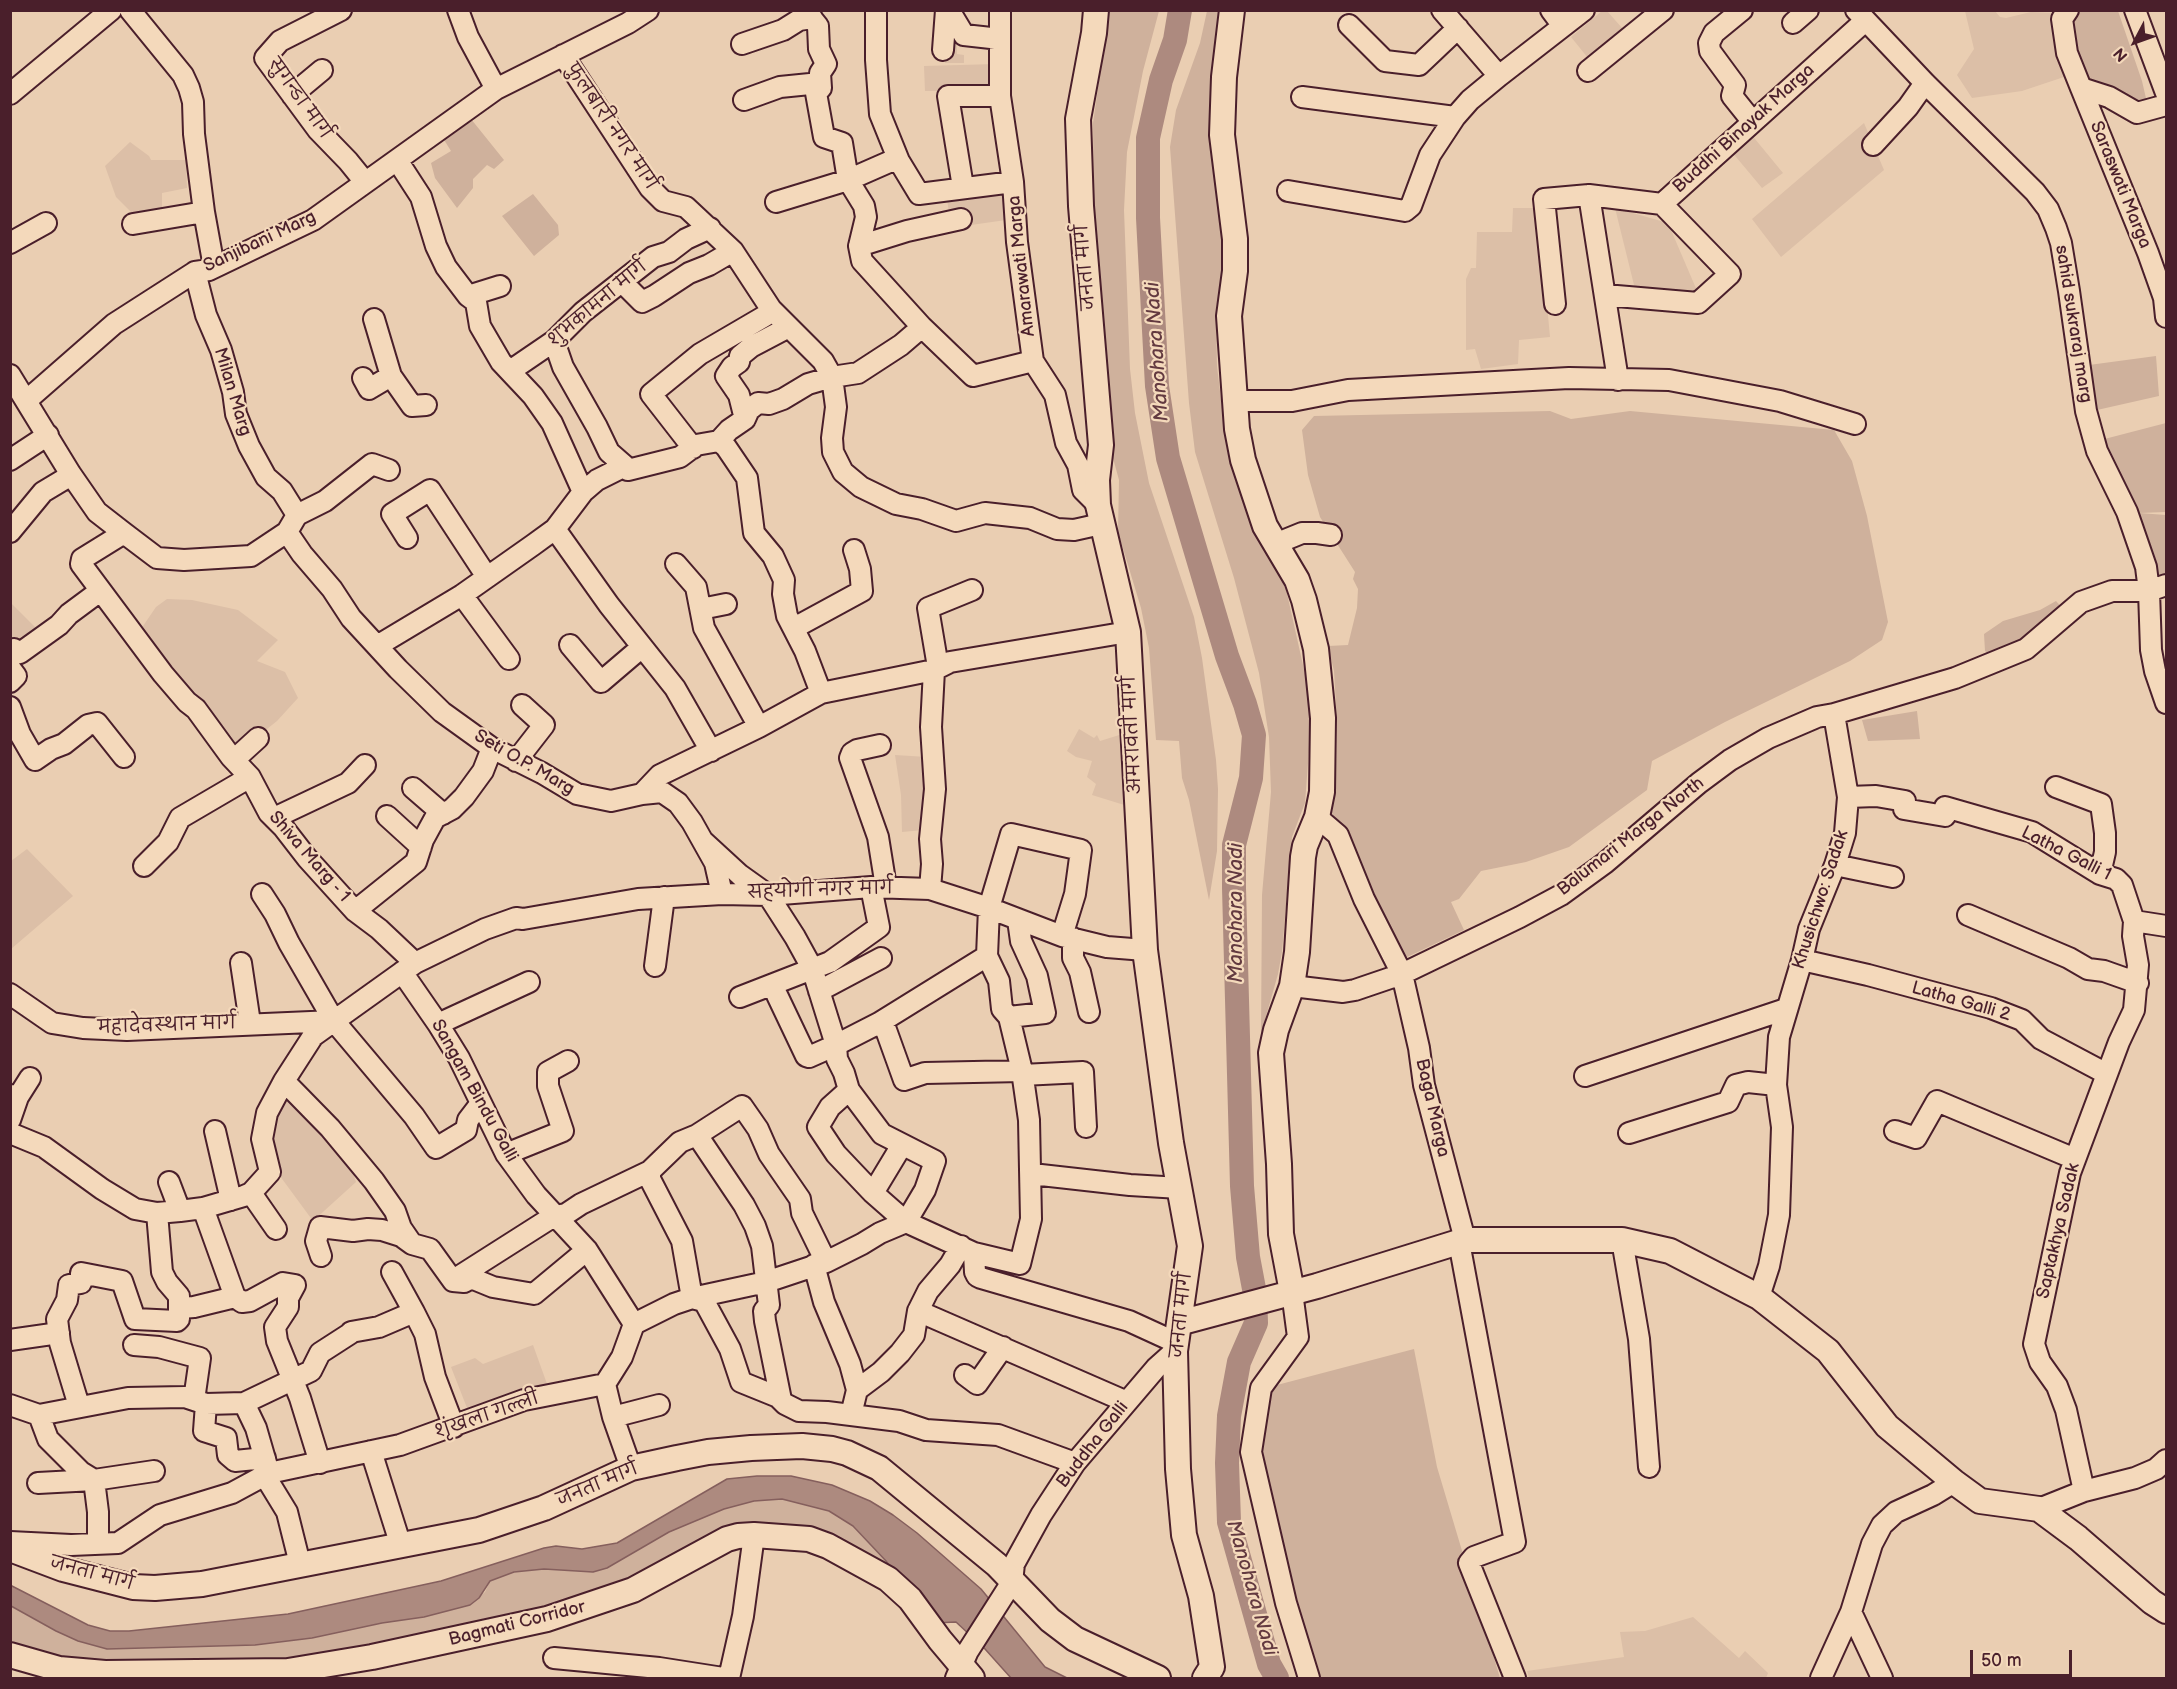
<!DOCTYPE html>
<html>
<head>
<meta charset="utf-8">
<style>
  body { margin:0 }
  #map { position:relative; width:2177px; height:1689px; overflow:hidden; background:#eaceb2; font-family:"Balsamiq Sans",sans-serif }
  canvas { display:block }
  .frame { position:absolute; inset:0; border:12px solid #4a1f2b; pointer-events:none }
  .north { position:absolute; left:2105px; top:12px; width:60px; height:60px; -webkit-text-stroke:4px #f4d9bb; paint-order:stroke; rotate:229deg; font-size:16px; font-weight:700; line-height:24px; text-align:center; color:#4a1f2b }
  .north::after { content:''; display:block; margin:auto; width:21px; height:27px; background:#4a1f2b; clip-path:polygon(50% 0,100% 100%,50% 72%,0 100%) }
  .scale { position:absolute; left:1970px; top:1650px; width:102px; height:27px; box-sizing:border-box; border:3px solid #4a1f2b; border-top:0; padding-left:8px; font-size:18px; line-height:21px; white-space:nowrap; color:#4a1f2b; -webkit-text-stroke:4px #f4d9bb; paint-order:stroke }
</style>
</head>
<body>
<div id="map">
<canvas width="2177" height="1689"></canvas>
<div class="frame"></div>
<div class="north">N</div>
<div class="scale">50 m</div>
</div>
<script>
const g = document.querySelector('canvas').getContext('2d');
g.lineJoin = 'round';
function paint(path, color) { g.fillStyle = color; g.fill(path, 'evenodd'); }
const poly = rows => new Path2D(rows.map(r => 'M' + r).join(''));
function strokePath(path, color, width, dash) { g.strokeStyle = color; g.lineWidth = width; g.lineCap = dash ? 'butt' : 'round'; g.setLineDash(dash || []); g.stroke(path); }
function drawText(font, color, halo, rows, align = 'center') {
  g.font = font + ' "Balsamiq Sans","Playpen Sans Deva",sans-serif'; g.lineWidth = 4.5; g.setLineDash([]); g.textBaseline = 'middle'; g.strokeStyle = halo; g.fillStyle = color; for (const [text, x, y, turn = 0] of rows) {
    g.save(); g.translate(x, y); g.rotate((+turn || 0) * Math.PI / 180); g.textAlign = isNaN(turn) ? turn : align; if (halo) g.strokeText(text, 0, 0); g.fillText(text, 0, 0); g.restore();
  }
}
paint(poly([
  [1602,11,1607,11,1623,29,1588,58,1571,37],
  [1965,11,1995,11,2000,17,2006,18,2031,12,2058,13,2070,75,2022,91,1972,98,1957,75,1974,49],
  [945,31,957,31,957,54,964,55,964,63,945,63],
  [996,64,996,91,925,91,924,66],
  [1864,123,1884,170,1781,257,1752,219],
  [1746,128,1783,173,1762,188,1726,145],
  [130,142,149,156,151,160,186,160,187,188,162,193,162,216,139,220,116,197,105,166],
  [1008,185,1013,219,964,226,950,219,946,193],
  [1513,208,1538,208,1550,337,1519,340,1518,364,1481,369,1475,349,1466,350,1466,279,1471,268,1476,268,1477,232,1512,232],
  [1615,208,1668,223,1698,293,1636,293],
  [167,599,192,600,238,610,278,640,257,661,285,672,298,698,277,721,238,752,169,677,141,629,156,607],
  [10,602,43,635,10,652],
  [1079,729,1094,738,1097,735,1100,741,1129,732,1134,808,1092,795,1096,784,1087,777,1092,761,1076,757,1067,751],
  [895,755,927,757,923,830,902,832,901,795],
  [27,849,73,896,11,949,11,861],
  [285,1085,343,1144,356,1182,313,1221,277,1172,264,1162,271,1127],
  [533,1345,551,1395,469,1413,451,1367,475,1358,483,1364],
  [1693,1617,1739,1658,1745,1651,1768,1673,1766,1678,1529,1678,1527,1671,1624,1657,1620,1632,1645,1631]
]), '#dcbfa7');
paint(poly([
  [1109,11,1159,11,1143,71,1127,152,1124,210,1130,369,1135,413,1149,483,1194,617,1202,658,1216,760,1218,789,1217,851,1209,900,1189,800,1182,778,1179,741,1156,740,1149,648,1141,608,1118,532,1119,480,1105,429,1094,233,1093,123],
  [1207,11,1220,11,1212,119,1223,258,1223,270,1216,309,1217,366,1227,450,1254,535,1286,589,1307,683,1309,707,1310,737,1305,803,1292,837,1282,952,1278,974,1261,1034,1262,895,1271,792,1269,737,1259,673,1234,578,1195,452,1189,403,1170,147,1176,110,1200,43],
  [2083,11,2118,11,2142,81,2148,107,2095,82,2084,82,2068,17],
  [471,119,504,160,494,169,487,165,473,179,473,188,457,208,435,178,431,163,451,151,441,135],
  [533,194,558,225,559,235,534,256,502,216],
  [2156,356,2159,396,2097,410,2090,380,2089,365],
  [1550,411,1571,419,1630,411,1834,430,1852,461,1867,516,1888,622,1882,640,1850,661,1725,722,1652,761,1647,790,1569,847,1526,862,1481,871,1459,899,1451,902,1464,930,1403,959,1355,864,1332,813,1336,775,1337,723,1334,671,1328,646,1348,645,1357,608,1358,589,1353,579,1355,572,1320,517,1308,475,1302,430,1314,416],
  [2166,423,2166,512,2139,513,2166,515,2166,584,2152,590,2093,442],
  [2056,601,2064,610,2045,628,1994,657,1985,651,1984,634,2003,621,2040,610],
  [1917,711,1920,739,1868,741,1862,720],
  [1414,1349,1437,1467,1500,1678,1316,1678,1287,1580,1268,1493,1261,1437,1265,1395,1277,1385],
  [782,1499,829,1511,841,1517,853,1526,886,1561,883,1563,806,1528,639,1576,500,1623,294,1659,78,1662,11,1646,10,1606,56,1631,78,1641,107,1649,255,1645,312,1638,382,1623,424,1617,470,1605,485,1592,490,1581,514,1572,544,1569,593,1572,607,1568,669,1532,724,1509,754,1501]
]), '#cfb19c');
const water = poly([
  [757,1476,791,1476,832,1485,870,1501,893,1515,917,1533,981,1589,1045,1667,1067,1678,1011,1678,985,1649,956,1622,934,1623,886,1561,853,1526,829,1511,782,1499,754,1501,724,1509,669,1532,607,1568,593,1572,544,1569,514,1572,490,1581,479,1598,470,1605,424,1617,382,1623,312,1638,255,1645,107,1649,78,1641,56,1631,11,1606,10,1585,88,1625,110,1631,129,1631,288,1614,441,1581,544,1548,556,1546,582,1549,617,1543,727,1479,757,1476]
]);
paint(water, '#ad8a7f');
strokePath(water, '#855f5d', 1.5);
strokePath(poly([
  [1180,10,1175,40,1161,80,1148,138,1148,218,1157,386,1168,458,1227,656,1245,704,1254,735,1251,778,1234,845,1234,888,1242,1186,1248,1257,1255,1294,1256,1323,1239,1362,1229,1416,1227,1463,1229,1522,1269,1664,1277,1678]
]), '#ad8a7f', 24);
const minor = poly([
  [130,10,183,75,189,88,193,102,194,134,204,212,212,256,213,263,209,270],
  [341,10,280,41,265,58,318,130,348,161,365,182],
  [458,10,468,37,496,89],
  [805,10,818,26,819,49,826,64,820,73,821,88,816,93,824,137,842,143,848,180,864,206,866,217,859,246,862,261,922,327],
  [876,10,876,60,880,114,899,161,919,194,1013,182],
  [949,10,964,35,1000,39],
  [1000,10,1000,96,1013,182,1017,242,1033,361,1055,395,1066,443,1078,465,1083,490,1098,505],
  [1442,10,1499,76,1584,10],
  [1551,10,1563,26],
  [1742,10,1714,33,1709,43,1710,51,1735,85,1732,96,1752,121],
  [1856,10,1925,83,2035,192,2048,209,2056,228,2061,243,2069,291,2086,411,2097,451,2127,512,2146,567,2149,591,2151,650,2155,671,2166,703],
  [2068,10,2062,19,2067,53,2081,88,2109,97,2137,113,2166,105],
  [2135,10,2166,93],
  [1793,23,1808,10],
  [1349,25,1385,61,1419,65,1458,28],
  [742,44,783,30,799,20,812,18],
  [943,50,946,10],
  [563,55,650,188,663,201,686,207,733,251,771,309,823,361,832,377,858,373,901,345,922,327,973,376,1033,361],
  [1588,71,1663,10],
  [2081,88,2148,253,2164,298,2166,317],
  [10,94,111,10],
  [292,95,322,70],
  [1302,97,1455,117],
  [744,100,780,87,820,83],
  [1873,145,1908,107,1925,83],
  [397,160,421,197,436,246,446,267,468,296,476,302,480,326,501,362,533,396,552,423,583,492],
  [963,187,948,96,1000,96],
  [1288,191,1405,211,1411,206,1430,155,1455,117,1470,100,1499,76],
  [1589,195,1618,380],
  [776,202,848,180,889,162,899,161],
  [133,224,204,212],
  [10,243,46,223],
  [859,246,907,231,961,219],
  [622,282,642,302,654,296,689,273,709,265,733,251],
  [1605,295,1698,303,1730,274,1662,204,1865,21],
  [468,296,500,286],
  [1555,304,1544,199,1589,195,1662,204],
  [374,319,391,376],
  [554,341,563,367,597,427,609,452,625,466],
  [510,371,554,341,583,312,653,257,669,252,686,239,710,228],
  [10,375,70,473,97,512,124,533,157,558,184,560,251,556,287,532,297,515,282,491,266,477,249,446,236,414,233,392,221,350,206,315,195,272],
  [363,378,369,389,391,376,412,406,426,405],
  [26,401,114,324,195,272,209,270,313,220,496,89,628,23,648,10],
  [1234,401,1292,401,1348,390,1569,378,1669,380,1780,401,1855,424],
  [745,419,739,395,726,376,732,367,739,362,740,356,751,347,789,327],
  [719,441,726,447,747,478,754,533,773,556,784,580,783,594,787,616,805,651,821,693],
  [693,448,651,394,700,354,765,316,771,309],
  [10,460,48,435],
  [297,515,325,501,372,464,389,470],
  [555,529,609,605,675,688,711,751],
  [10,532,43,492,63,480,70,473],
  [287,532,302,554,332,589,351,618,398,669,442,712,492,748,542,773,577,794,611,801,642,794,660,775,759,727,821,693,934,670,950,662,1128,632],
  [124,533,82,559,81,564,163,674,187,702,196,709,231,757,250,777,269,813,283,827,307,858,355,911,379,929,415,963],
  [407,538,392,514,430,490,487,577],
  [1275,544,1302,533,1317,533,1331,535],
  [676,564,696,587,704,628,759,727],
  [462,595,509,659],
  [701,609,726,604],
  [794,628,862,591,860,569,854,550],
  [570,645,601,682,642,647],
  [377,646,462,595,533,545,555,529,583,492,597,480,625,466,628,470,680,457,696,445,719,441,729,430,745,419,749,410,758,403,769,404,783,399,808,384,832,377,836,407,832,438,833,452,843,472,861,487,896,504,922,509,956,521,985,513,1030,518,1057,529,1074,530,1101,524],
  [10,651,14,649,20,653,59,625,69,614,100,591],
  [938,667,928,608,972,590],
  [10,668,16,676,10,682],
  [10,707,20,734,35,760,51,749,64,744,88,725,97,723,124,757],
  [880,745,857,750,852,753,850,758,878,837,886,887],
  [235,759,258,738],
  [516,761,544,725,522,705],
  [2056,787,2101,804,2105,833,2105,852,2100,874],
  [413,788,443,814],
  [642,794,662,792,678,803,692,822,715,863,722,894],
  [1848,797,1876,796,1905,801,1904,809,1945,816,1945,807,2032,832,2100,874,2116,879,2122,885,2134,921],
  [387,816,421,847],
  [1317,817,1338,835,1364,899,1402,974,1419,1048,1424,1085,1465,1240],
  [274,818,348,783,365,765],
  [703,841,740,875,768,895,795,937,812,968,836,1045,837,1059,844,1073,849,1090,882,1134,935,1161,925,1190,906,1222,974,1253,975,1272,977,1276,981,1278,1129,1321,1177,1343],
  [1835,865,1893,877],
  [144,866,168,842,180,818,250,777],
  [930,889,932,864,930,839,935,789,931,727,934,670],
  [262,894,275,914,289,943,334,1021,414,1116,436,1148,466,1130,468,1120,481,1103],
  [355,911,416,862,423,840,435,818,452,809,464,797,483,771,492,748],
  [1968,915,2069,958,2088,969,2104,971,2138,983],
  [1073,938,1073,958,1080,972,1089,1012],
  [1802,960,1868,975,1991,1008,2022,1020,2041,1039,2107,1074],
  [241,963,250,1023],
  [655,966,664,897],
  [402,972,438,1024,459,1058,506,1154,536,1195,587,1250,634,1324],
  [1292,986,1343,992,1355,990,1402,974,1520,917,1561,895,1605,863,1699,783,1730,760,1768,738,1817,717,1834,714,1955,678,2026,649,2081,602,2112,591,2149,591,2166,585],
  [819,991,881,958],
  [10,994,52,1023,83,1028,127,1030,334,1021],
  [777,995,806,1056,809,1057,836,1045,879,1023,987,956],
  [740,997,830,962,879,927,871,887],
  [1009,1017,1045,1013,1037,976,1021,941,1018,920],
  [879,1023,886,1030,904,1080,925,1073,1022,1071],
  [438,1024,529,982],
  [1022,1075,1083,1072,1086,1127],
  [1585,1076,1786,1009],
  [284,1081,330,1128,374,1181,395,1211,401,1228,412,1244],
  [10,1095,18,1097,10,1120],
  [18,1097,30,1078],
  [215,1131,231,1200],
  [1895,1131,1916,1138,1937,1101,2075,1159],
  [10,1133,44,1147,102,1189,135,1209,157,1213,180,1211,203,1208,244,1196,251,1193,270,1172,262,1139,267,1113,284,1081,313,1036,415,963,485,929,516,918,523,919,638,899,722,894,768,895,871,887,930,889,989,908,1062,936,1107,947,1145,950],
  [1629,1133,1728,1102,1736,1085,1748,1082,1776,1085],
  [697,1135,744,1205,755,1226,762,1246,769,1305,764,1311,765,1321,781,1400],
  [506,1154,563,1131,548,1086,548,1072,568,1061],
  [1032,1174,1130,1185,1180,1188],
  [169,1182,180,1211],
  [251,1193,276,1229],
  [873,1193,902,1145],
  [203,1208,235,1297,242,1302,250,1301,283,1283,295,1285,288,1298,288,1307,275,1327,277,1341,300,1398,320,1463],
  [1622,1240,1639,1339,1649,1467],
  [1459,1242,1515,1542,1474,1557,1469,1563,1515,1678],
  [974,1253,1020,1264,1031,1219,1029,1120,1022,1071,1009,1017,1002,1009,999,981,987,956,989,908,1011,834,1081,850,1075,894,1062,936],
  [321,1256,316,1241,320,1227,353,1231,368,1229,382,1230,401,1236,412,1244,430,1249,453,1281,464,1282,471,1278,493,1287,534,1294,587,1250],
  [826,1262,802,1213,800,1199,769,1154,758,1129,742,1106,697,1135,680,1142,650,1171,650,1179,682,1241,692,1298,704,1301,730,1349,741,1382,778,1397,785,1404,799,1411,827,1412,899,1421,926,1430,998,1435,1075,1463],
  [814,1265,824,1302,850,1364,857,1390],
  [392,1272,414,1312],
  [455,1279,554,1216,566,1214,581,1204,650,1171],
  [1292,1292,1298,1337,1261,1388,1251,1452,1286,1603,1309,1678],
  [1759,1297,1769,1266,1779,1215,1782,1127,1776,1085,1779,1037,1802,960,1809,929,1835,865,1845,833,1848,797,1834,714],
  [181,1308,194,1307,235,1297],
  [918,1311,928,1291,950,1265,961,1246],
  [351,1332,379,1327,414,1312,425,1334,435,1377,454,1427],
  [10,1340,59,1333],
  [134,1345,159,1347,200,1358,194,1400],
  [965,1375,977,1384,1003,1347],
  [605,1384,613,1417,631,1468],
  [244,1403,206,1404,204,1431,226,1438,228,1455,235,1461,265,1458],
  [10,1405,39,1415,128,1398,185,1397,206,1404],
  [79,1406,60,1343,57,1319,67,1300,69,1285,81,1283,81,1273,122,1281,135,1319,177,1321,179,1319,179,1296,167,1282,162,1272,157,1213],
  [39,1415,48,1439,81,1472,94,1480,154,1471],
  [851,1415,857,1390,881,1372,900,1353,914,1335,918,1311,1127,1402],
  [613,1417,659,1405],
  [371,1451,401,1546],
  [269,1473,256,1428,244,1403,311,1371,320,1353,351,1333],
  [265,1476,287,1512,300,1564],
  [38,1483,94,1480,98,1512,98,1544],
  [2084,1491,2135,1478,2156,1469,2166,1460],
  [2039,1509,2084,1491,2066,1410,2057,1386,2040,1362,2034,1344,2070,1173,2119,1042,2134,1010,2138,965,2133,936,2134,921,2166,926],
  [10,1542,71,1545,118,1543,160,1515,232,1493,269,1473,400,1445,524,1400,605,1384,622,1357,634,1324,674,1304,692,1298,766,1282,826,1262,862,1244,880,1233,906,1222,873,1193,836,1154,818,1127,830,1107,849,1090],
  [1851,1612,1882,1678],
  [554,1658,659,1668,723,1678],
  [729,1678,743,1616,754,1535],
  [956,1678,968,1651,1012,1582,1014,1564,1041,1515,1075,1463,1156,1368,1175,1351],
  [1821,1678,1851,1612,1872,1544,1882,1525,1896,1512,1933,1495,1954,1482]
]);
const major = poly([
  [1096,10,1094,33,1078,119,1081,206,1101,445,1097,480,1098,505,1128,632,1145,950,1171,1143,1190,1246,1175,1351,1178,1469,1184,1535,1201,1596,1212,1667,1205,1678],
  [1232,10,1224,77,1222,135,1235,239,1235,271,1229,316,1237,429,1243,460,1265,526,1297,580,1304,600,1316,649,1323,718,1322,792,1317,817,1305,846,1303,857,1297,952,1292,986,1276,1030,1271,1053,1279,1164,1281,1234,1292,1292],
  [1179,1323,1317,1286,1465,1240,1622,1240,1670,1251,1759,1297,1828,1351,1887,1426,1954,1482,1980,1501,2039,1509,2078,1538,2152,1602,2166,1611],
  [10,1549,63,1569,133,1587,155,1588,202,1584,479,1530,544,1508,631,1468,677,1458,708,1452,751,1448,802,1446,832,1449,847,1453,879,1468,997,1565,1050,1620,1075,1639,1158,1678],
  [10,1655,59,1669,105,1673,288,1671,372,1657,547,1619,633,1590,727,1539,738,1536,754,1535,809,1539,828,1546,888,1579,910,1599,940,1640,972,1678]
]);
strokePath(minor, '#4a1f2b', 24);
strokePath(major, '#4a1f2b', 28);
strokePath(minor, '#f4d9bb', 20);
strokePath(major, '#f4d9bb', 24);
drawText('18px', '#4a1f2b', '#f4d9bb', [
  ["सुगन्डा मार्ग",299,99,54],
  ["फुलबारी नगर मार्ग",611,127,56],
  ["Buddhi Binayak Marga",1744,129,-42],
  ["Saraswati Marga",2120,185,68],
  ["Sanjibani Marg",260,242,-25],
  ["Amarawati Marga",1022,266,-96],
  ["जनता मार्ग",1086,267,-95],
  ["शुभकामना मार्ग",598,304,-40],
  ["sahid sukraraj marg",2073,324,81],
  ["Milan Marg",232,392,73],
  ["अमरावती मार्ग",1133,735,-93],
  ["Seti O.P. Marg",524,763,30],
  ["Balumari Marga North",1631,837,-38],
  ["Latha Galli 1",2066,854,27],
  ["Shiva Marg - 1",309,857,49],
  ["सहयोगी नगर मार्ग",820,891,-2],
  ["Khusichwo: Sadak",1821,900,-72],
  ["Latha Galli 2",1961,1002,16],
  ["महादेवस्थान मार्ग",167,1026,-2],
  ["Sangam Bindu Galli",474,1091,61],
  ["Baga Marga",1432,1108,77],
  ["Saptakhya Sadak",2059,1231,-77],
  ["जनता मार्ग",1182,1315,-84],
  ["शृंखला गल्ली",487,1416,-19],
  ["Buddha Galli",1093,1445,-52],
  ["जनता मार्ग",598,1485,-23],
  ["जनता मार्ग",92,1574,15],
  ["Bagmati Corridor",517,1624,-14]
]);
drawText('italic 20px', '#633a40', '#f4d9bb', [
  ["Manohara Nadi",1158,352,-94],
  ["Manohara Nadi",1237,913,-90],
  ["Manohara Nadi",1251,1588,74]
]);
</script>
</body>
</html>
